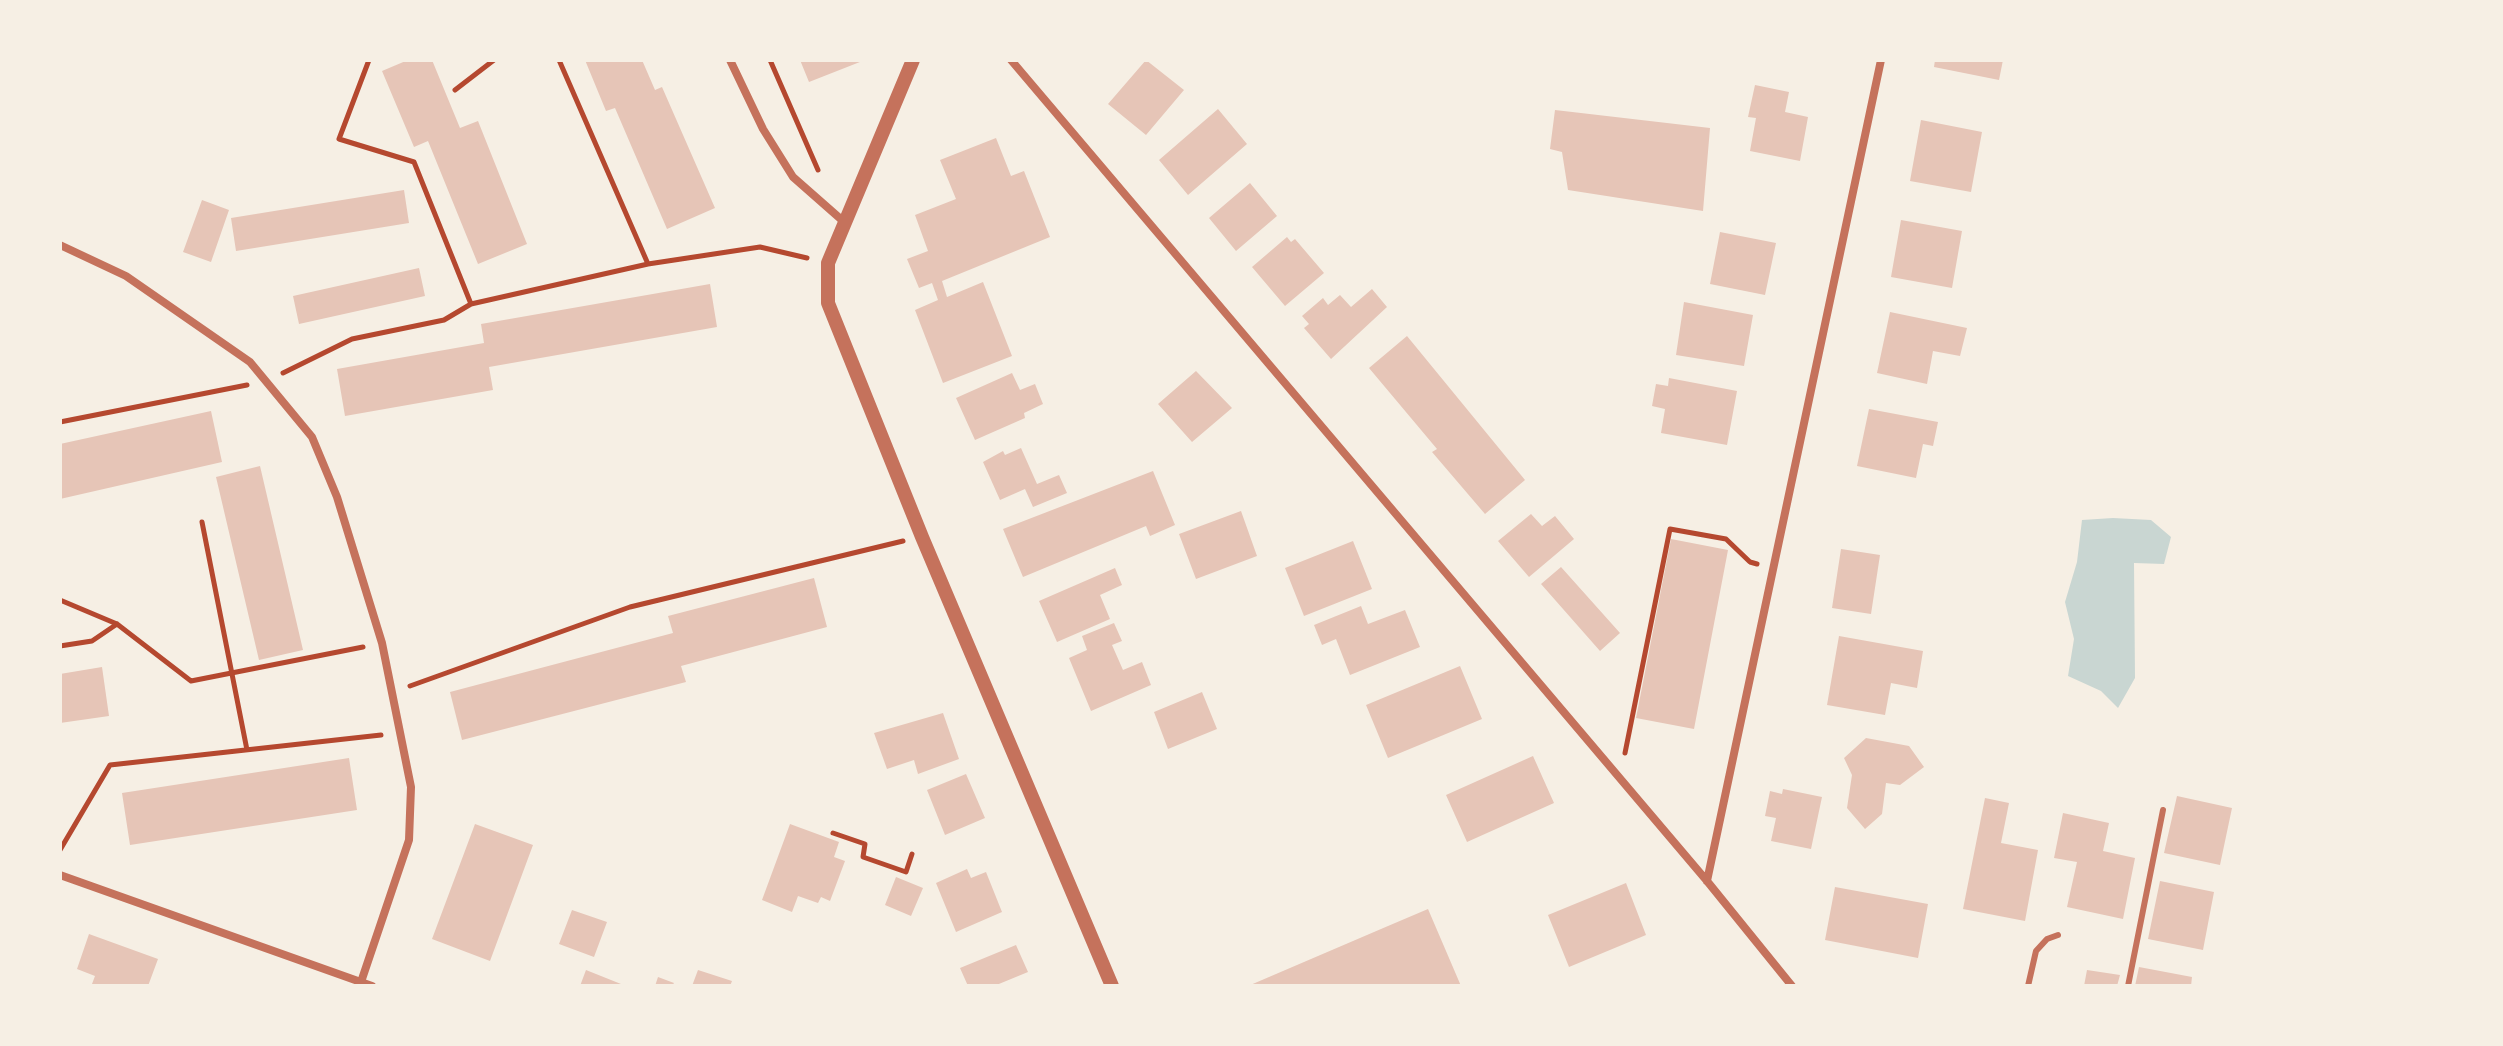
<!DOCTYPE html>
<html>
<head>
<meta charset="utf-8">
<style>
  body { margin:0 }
  #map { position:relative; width:2503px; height:1046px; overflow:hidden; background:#f6efe4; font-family:"Golos Text",sans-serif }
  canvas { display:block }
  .frame { position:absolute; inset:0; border:62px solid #f6efe4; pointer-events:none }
</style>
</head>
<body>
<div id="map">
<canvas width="2503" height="1046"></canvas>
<div class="frame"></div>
</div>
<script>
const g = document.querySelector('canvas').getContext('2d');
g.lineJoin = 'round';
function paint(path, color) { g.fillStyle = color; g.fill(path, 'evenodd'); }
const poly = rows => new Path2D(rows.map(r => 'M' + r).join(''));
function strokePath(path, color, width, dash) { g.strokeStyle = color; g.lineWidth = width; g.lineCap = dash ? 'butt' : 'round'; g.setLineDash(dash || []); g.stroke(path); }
paint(poly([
  [2113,518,2151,520,2171,537,2164,564,2134,563,2135,678,2118,708,2101,691,2068,676,2074,639,2065,602,2077,562,2082,520]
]), '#c9d6d2');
paint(poly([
  [408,60,432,60,460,128,478,121,527,244,478,264,428,141,414,147,382,71],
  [585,60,642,60,655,90,662,87,715,208,667,229,615,108,606,111],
  [800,60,865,60,809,82],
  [1146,60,1184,90,1146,135,1108,104],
  [1935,60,2003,60,1999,80,1934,67],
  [1755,85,1789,92,1785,112,1808,117,1800,161,1750,151,1756,118,1748,117],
  [1218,109,1247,144,1188,195,1159,160],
  [1555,110,1710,128,1703,211,1568,190,1562,152,1550,149],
  [1921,120,1982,132,1971,192,1910,181],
  [996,138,1011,176,1024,171,1050,237,942,281,947,297,983,282,1012,356,943,383,915,310,938,300,932,283,919,288,907,259,928,251,915,215,956,199,940,160],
  [1250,183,1277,216,1236,251,1209,218],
  [404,190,409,223,236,251,231,218],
  [202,200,229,210,211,262,183,252],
  [1901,220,1962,231,1952,288,1891,277],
  [1720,232,1776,243,1765,295,1710,284],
  [1287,237,1291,242,1295,239,1324,273,1285,306,1252,267],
  [419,268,425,296,299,324,293,296],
  [710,284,717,327,489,367,493,390,345,416,337,369,484,343,481,324],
  [1372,289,1387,307,1331,359,1304,328,1309,324,1302,316,1323,298,1328,305,1340,295,1351,307],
  [1684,302,1753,315,1744,366,1676,355],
  [1890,312,1967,328,1960,356,1933,351,1927,384,1877,373],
  [1407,336,1525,480,1485,514,1432,452,1437,449,1369,368],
  [1196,371,1232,408,1192,442,1158,404],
  [1012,373,1020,390,1035,384,1043,404,1024,413,1025,418,975,440,956,398],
  [1669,378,1737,391,1727,445,1661,433,1665,409,1652,406,1656,384,1668,386],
  [1869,409,1938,422,1933,446,1923,444,1916,478,1857,466],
  [211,411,222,462,60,499,60,444],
  [1021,448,1037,484,1059,475,1067,493,1033,507,1025,489,1000,500,983,462,1003,451,1005,455],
  [260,466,303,650,259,660,216,477],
  [1153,471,1175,525,1150,536,1146,526,1023,577,1003,529],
  [1241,511,1257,556,1196,579,1179,534],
  [1531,514,1542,526,1555,516,1574,539,1529,577,1498,541],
  [1671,539,1728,550,1694,729,1636,718],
  [1353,541,1372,589,1304,616,1285,568],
  [1841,549,1880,555,1871,614,1832,608],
  [1561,567,1620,633,1600,651,1541,584],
  [1115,568,1122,585,1100,595,1110,619,1057,642,1039,601],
  [814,578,827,627,681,666,686,682,462,740,450,692,673,633,668,616],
  [1361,606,1368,624,1405,610,1420,647,1350,675,1336,639,1322,645,1314,625],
  [1114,623,1122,641,1112,645,1123,670,1142,662,1151,685,1091,711,1069,658,1087,650,1082,636],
  [1839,636,1923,651,1917,688,1891,683,1885,715,1827,705],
  [1460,666,1482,719,1388,758,1366,705],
  [102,667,109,716,60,723,60,674],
  [1202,692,1217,729,1168,749,1154,712],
  [943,713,959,759,918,774,914,760,887,769,874,733],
  [1866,738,1909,746,1924,767,1900,785,1886,783,1882,814,1865,829,1847,808,1852,775,1844,758],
  [1533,756,1554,803,1467,842,1446,795],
  [349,758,357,810,130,845,122,793],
  [966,774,985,818,945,835,927,790],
  [1783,789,1822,797,1811,849,1771,841,1776,818,1765,816,1770,791,1782,794],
  [2177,796,2232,808,2220,865,2164,853],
  [1985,798,2009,803,2001,843,2038,850,2025,921,1963,909],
  [2063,813,2109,823,2103,851,2135,858,2123,919,2067,907,2077,862,2054,858],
  [475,824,533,845,490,961,432,939],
  [790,824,839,842,834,857,845,861,830,901,821,897,818,903,798,896,792,912,762,900],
  [967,869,971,878,986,872,1002,912,956,932,936,883],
  [896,877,923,888,911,916,885,905],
  [2160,881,2214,892,2203,950,2148,939],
  [1626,883,1646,935,1569,967,1548,915],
  [1835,887,1928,904,1918,958,1825,940],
  [1428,909,1461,986,1248,986,1388,926],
  [572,910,607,922,594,957,559,944],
  [89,934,158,959,148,986,92,984,95,976,77,969],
  [1016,945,1028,972,994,986,968,986,960,968],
  [2139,967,2192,977,2191,986,2135,986],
  [586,970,626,986,580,986],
  [698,970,732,981,730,986,692,986],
  [2087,970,2120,975,2117,986,2084,986],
  [658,977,674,983,672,986,655,986]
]), '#e6c5b7');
strokePath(poly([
  [369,60,339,139,414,162,471,304],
  [559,60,648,264],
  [770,60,818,170],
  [455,90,494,60],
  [283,373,352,339,444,320,471,304,648,264,760,247,807,258],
  [60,422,247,385],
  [202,522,247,750],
  [60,600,117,624,191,681,363,647],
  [60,646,92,641,117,624],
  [410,686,630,607,903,541],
  [1625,753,1670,529,1726,539,1750,562,1757,564],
  [833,833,865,844,863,857,906,872,912,854],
  [60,850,110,765,381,735]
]), '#b5482f', 5);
strokePath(poly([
  [2028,986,2036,951,2047,939,2058,935],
  [2128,986,2163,810]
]), '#c5725c', 6);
strokePath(poly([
  [730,60,763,129,793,177,843,221],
  [1011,60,1707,881,1792,986],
  [60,245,126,276,250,362,312,437,337,497,382,643,411,787,409,840,361,982],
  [60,875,372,986],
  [1707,881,1881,60]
]), '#c5725c', 8);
strokePath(poly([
  [913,60,828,263,828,303,922,537,1112,986]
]), '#c5725c', 14);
</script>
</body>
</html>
